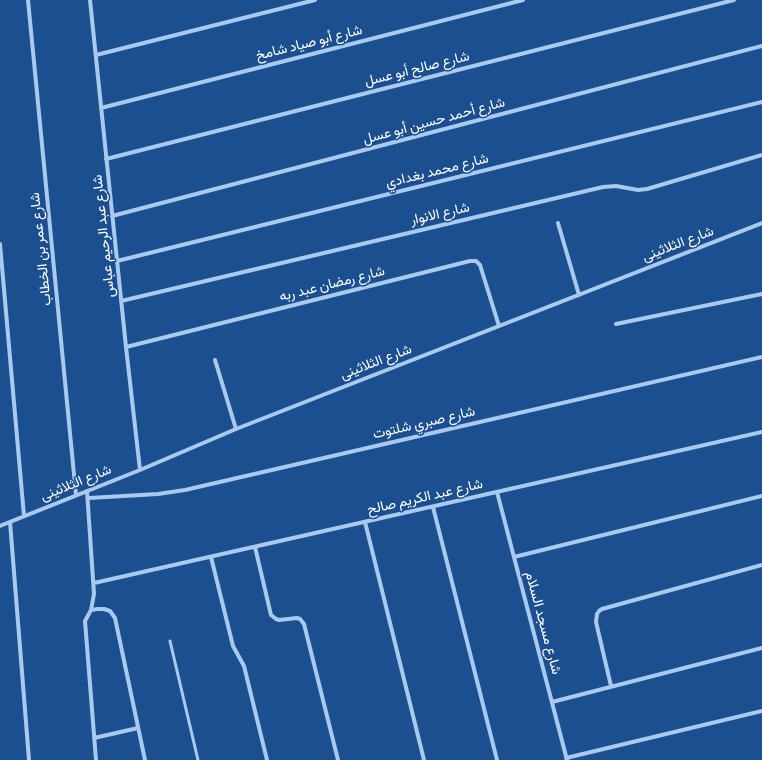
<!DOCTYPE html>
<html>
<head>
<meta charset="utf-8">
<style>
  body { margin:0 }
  canvas { display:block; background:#1b4f8f }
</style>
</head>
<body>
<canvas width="762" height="760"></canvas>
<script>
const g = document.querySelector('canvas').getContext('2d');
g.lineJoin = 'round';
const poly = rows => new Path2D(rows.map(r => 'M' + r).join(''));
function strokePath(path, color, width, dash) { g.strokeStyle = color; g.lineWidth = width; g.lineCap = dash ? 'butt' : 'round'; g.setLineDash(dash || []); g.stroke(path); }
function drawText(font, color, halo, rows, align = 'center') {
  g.font = font + ' Manrope,Vazirmatn,sans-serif'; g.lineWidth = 3; g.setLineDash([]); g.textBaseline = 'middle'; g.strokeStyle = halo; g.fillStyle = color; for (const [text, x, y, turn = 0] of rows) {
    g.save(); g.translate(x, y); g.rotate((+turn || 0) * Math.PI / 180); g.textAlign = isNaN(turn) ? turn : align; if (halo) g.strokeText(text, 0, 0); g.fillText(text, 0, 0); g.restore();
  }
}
strokePath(poly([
  [170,641,198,760]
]), '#a9c9ee', 3);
strokePath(poly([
  [28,0,76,495],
  [90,0,126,347,140,470],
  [96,55,315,0],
  [101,108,523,0],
  [106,159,734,0],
  [112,216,762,46],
  [558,223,579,295],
  [0,244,24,516],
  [117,261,762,102],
  [121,301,603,187,616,186,638,190,647,189,762,155],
  [616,324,762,294],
  [126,347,470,261,476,261,480,265,499,326],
  [215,360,236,429],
  [87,491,94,594,91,610,85,621,96,760],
  [497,492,567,760],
  [89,498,158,494,185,490,762,357],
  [433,507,497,760],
  [10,522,29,760],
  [365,522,424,760],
  [0,526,140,470,236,429,762,223],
  [255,547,271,615,276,619,279,620,297,618,300,619,304,624,338,760],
  [211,557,233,646,244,666,267,760],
  [514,557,762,496],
  [94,583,762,432],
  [91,610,98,609,104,609,110,611,115,618,145,760],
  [611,686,596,622,597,614,599,611,602,609,762,565],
  [552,702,762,648],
  [94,738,138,728],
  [566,758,762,711]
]), '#a9c9ee', 4);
drawText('14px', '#fff', '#1b4f8f', [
  ["شارع أبو صياد شامخ",309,43,-14],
  ["شارع صالح أبو عسل",417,69,-14],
  ["شارع أحمد حسين أبو عسل",434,121,-15],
  ["شارع محمد بغدادي",437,171,-14],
  ["شارع الانوار",440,214,-13],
  ["شارع عبد الرحيم عباس",104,236,-96],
  ["شارع الثلاثينى",678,244,-21],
  ["شارع عمر بن الخطاب",41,249,-96],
  ["شارع رمضان عبد ربه",332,284,-14],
  ["شارع الثلاثينى",376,362,-21],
  ["شارع صبري شلتوت",424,423,-13],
  ["شارع الثلاثينى",76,483,-22],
  ["شارع عبد الكريم صالح",425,497,-13],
  ["شارع مسجد السلام",543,623,75]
]);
</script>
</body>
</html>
